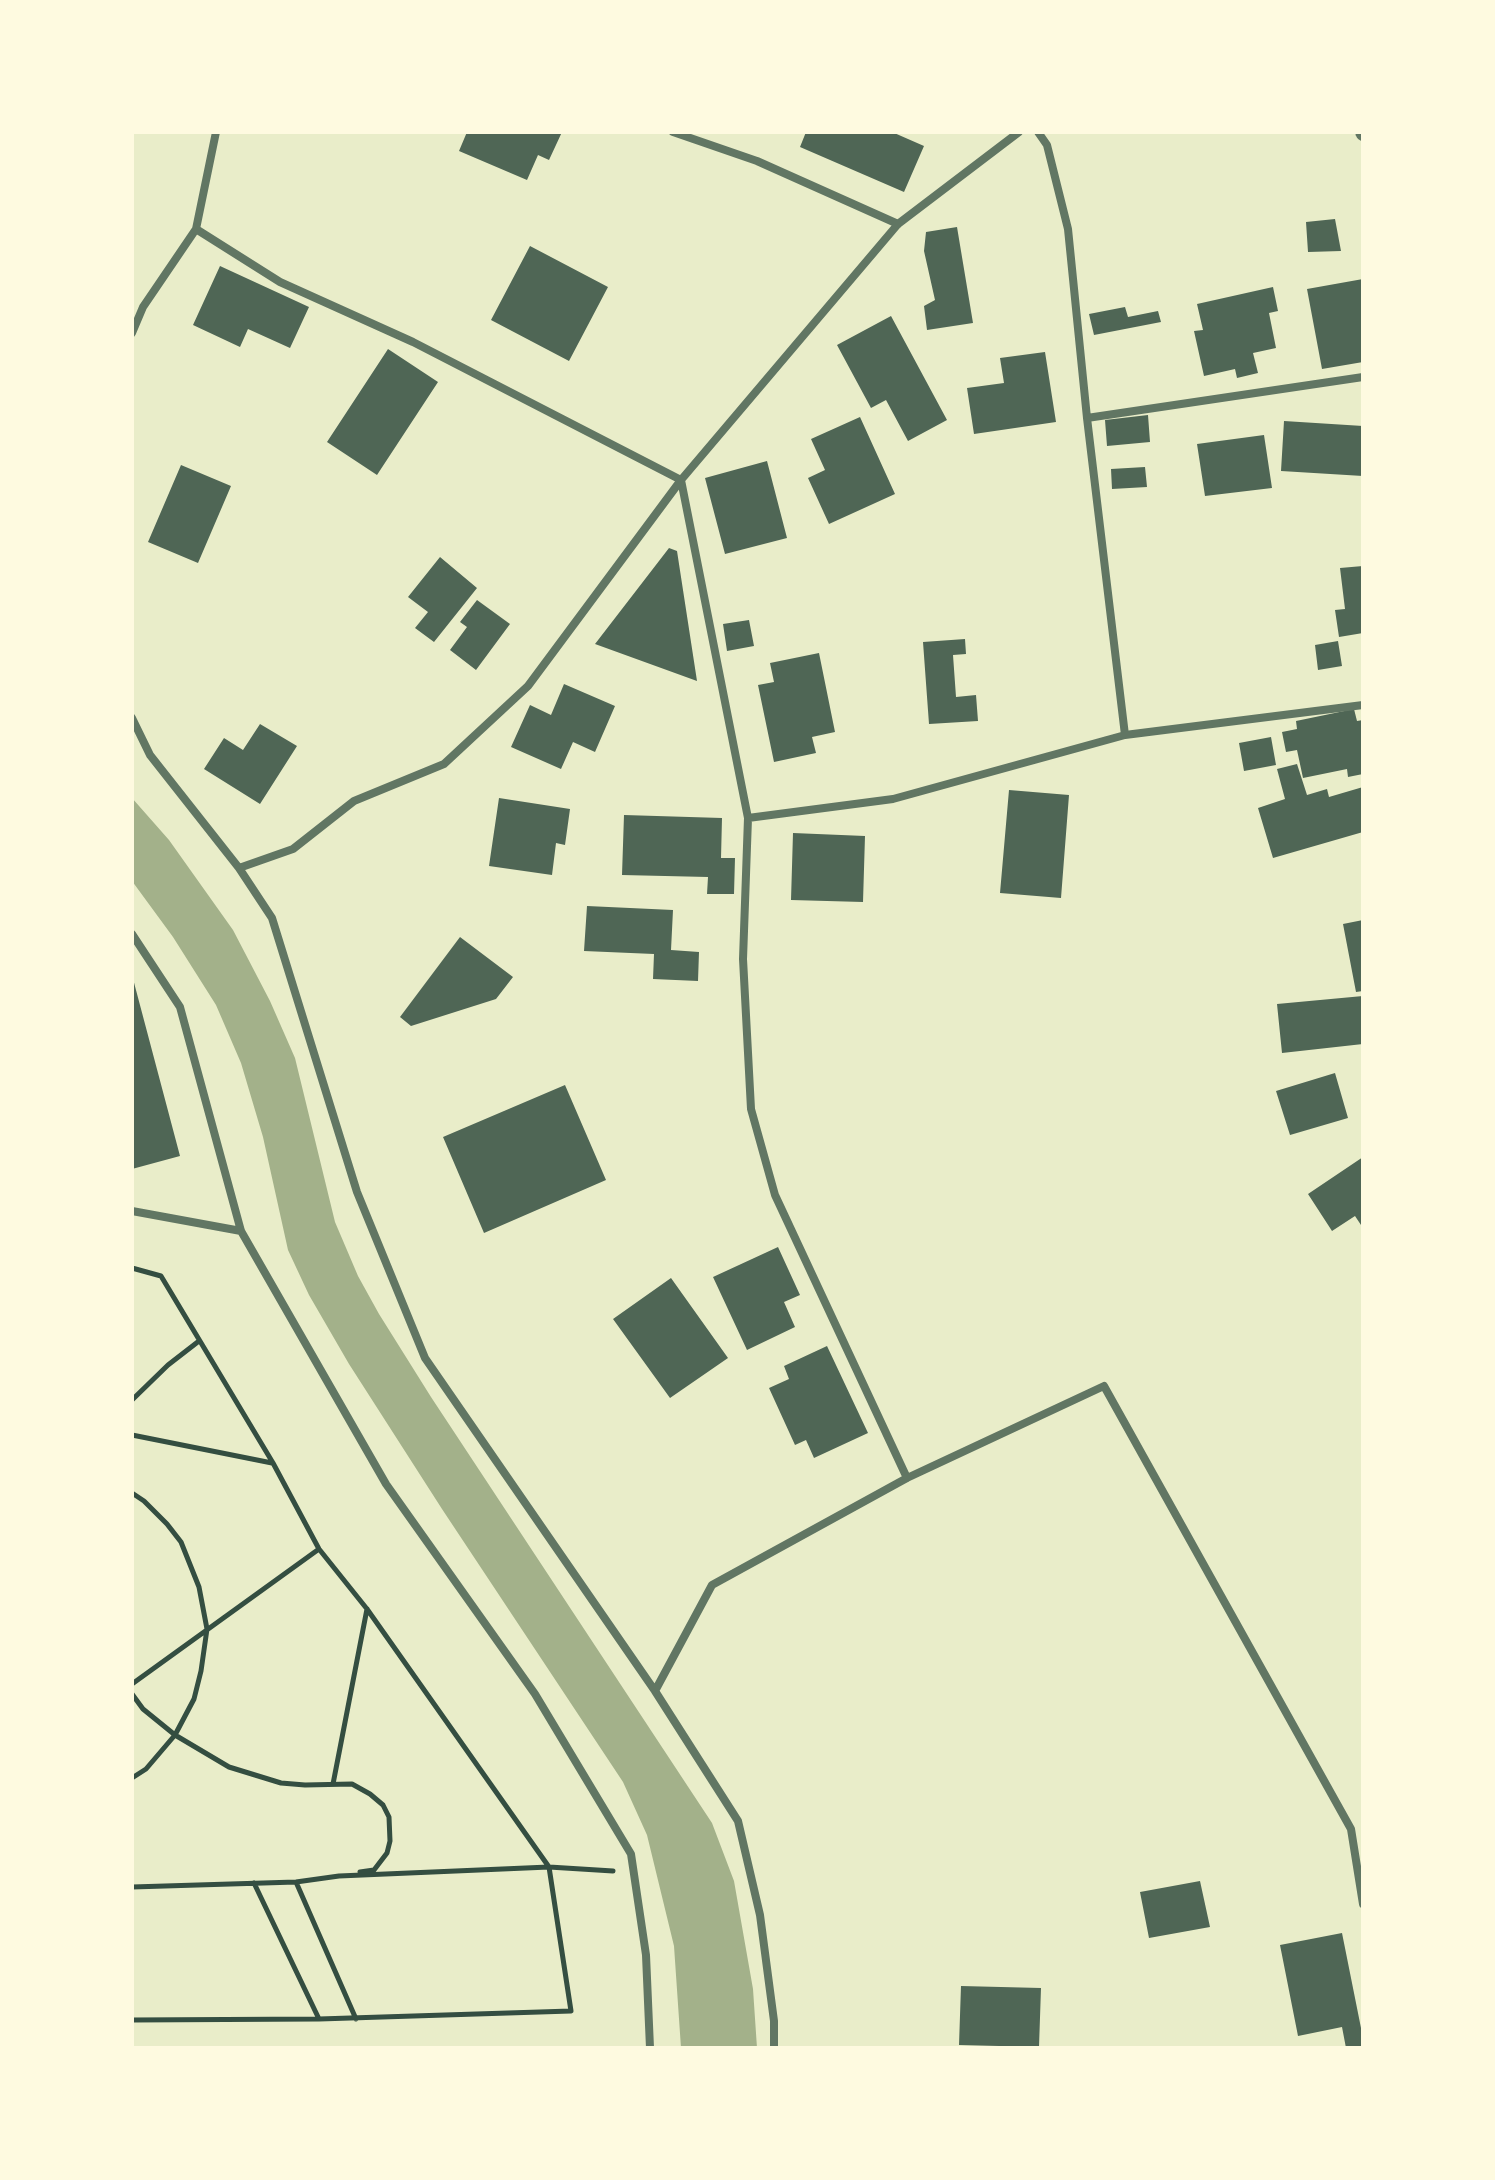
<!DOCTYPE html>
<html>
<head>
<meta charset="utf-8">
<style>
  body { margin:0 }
  #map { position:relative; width:1495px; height:2180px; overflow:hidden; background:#e9edc9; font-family:"Asap Condensed",sans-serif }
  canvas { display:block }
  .frame { position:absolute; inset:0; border:134px solid #fefae0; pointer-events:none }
</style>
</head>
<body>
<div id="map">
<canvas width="1495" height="2180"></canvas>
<div class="frame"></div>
</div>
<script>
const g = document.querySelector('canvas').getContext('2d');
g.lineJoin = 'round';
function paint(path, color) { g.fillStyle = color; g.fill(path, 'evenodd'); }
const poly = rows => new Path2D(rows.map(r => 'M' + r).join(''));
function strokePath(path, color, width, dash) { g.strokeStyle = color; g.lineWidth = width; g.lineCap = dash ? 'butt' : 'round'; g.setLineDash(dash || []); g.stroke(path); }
paint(poly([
  [132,798,169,840,233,930,270,1001,295,1058,335,1222,358,1276,379,1314,431,1397,712,1823,734,1881,753,1989,757,2048,681,2048,674,1946,647,1835,623,1782,442,1509,349,1364,309,1295,288,1250,263,1137,241,1063,216,1005,173,937,132,881]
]), '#a3b18a');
paint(poly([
  [467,132,562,132,549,160,538,155,527,180,459,151],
  [806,132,892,132,924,146,904,192,800,147],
  [1335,219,1341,251,1308,252,1306,222],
  [957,227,973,323,927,330,924,306,935,300,924,251,926,232],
  [530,246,608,287,569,361,491,320],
  [220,266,309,307,290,348,248,329,240,347,193,325],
  [1363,279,1363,362,1322,369,1307,289],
  [1273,287,1278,311,1269,313,1276,348,1253,353,1258,373,1237,378,1235,369,1204,376,1194,331,1203,330,1197,304],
  [1125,307,1128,317,1158,311,1161,322,1094,335,1089,314],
  [891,316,947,420,908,441,886,400,871,408,837,345],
  [388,349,438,382,377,475,327,442],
  [1045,352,1056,422,974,434,967,388,1004,383,1000,358],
  [1148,415,1150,442,1107,446,1105,420],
  [860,417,895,494,829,524,808,478,825,470,811,439],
  [1284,421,1363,426,1363,476,1281,471],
  [1264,435,1272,488,1205,496,1197,444],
  [767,461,787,538,725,554,705,478],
  [181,465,231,486,198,563,148,542],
  [1145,467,1147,487,1112,489,1111,469],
  [669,548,677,551,697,681,595,644],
  [440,557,477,588,434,642,415,628,428,612,408,597],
  [1363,566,1363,633,1339,637,1335,610,1345,609,1340,568],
  [477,600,510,624,476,670,450,650,467,627,460,622],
  [749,620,754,646,727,651,723,624],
  [965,639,966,654,953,655,956,697,976,695,978,721,929,724,923,642],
  [1338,641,1342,666,1318,670,1315,645],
  [819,653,835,732,812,737,816,753,774,762,758,685,774,682,770,663],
  [564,684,615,706,595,752,573,742,561,769,511,747,530,705,551,715],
  [1354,709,1357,721,1363,720,1363,774,1348,777,1347,769,1303,778,1297,750,1286,752,1282,732,1297,729,1296,721],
  [260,724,297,746,260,804,204,769,224,738,243,750],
  [1271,737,1276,765,1244,771,1239,743],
  [1297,764,1307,795,1327,789,1329,797,1363,787,1363,832,1273,858,1258,808,1285,799,1277,769],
  [1009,790,1069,795,1061,898,1000,893],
  [499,798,570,809,565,845,556,843,552,875,489,866],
  [624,815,722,818,721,858,735,858,734,894,707,894,708,877,622,875],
  [793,833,865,836,863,902,791,900],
  [587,906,673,910,671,950,699,952,698,981,653,979,654,954,584,951],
  [1363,920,1363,991,1356,992,1343,924],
  [460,937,513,977,496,999,411,1026,400,1017],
  [132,975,180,1156,132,1169],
  [1363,996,1363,1044,1282,1053,1277,1004],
  [1335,1073,1348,1118,1290,1135,1276,1091],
  [565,1085,606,1180,484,1233,443,1137],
  [1363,1157,1363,1228,1355,1216,1332,1231,1308,1194],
  [778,1247,800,1295,784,1302,795,1327,747,1350,713,1277],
  [671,1278,728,1358,670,1398,613,1319],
  [827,1346,868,1433,814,1458,806,1440,795,1445,769,1388,789,1379,784,1366],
  [1200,1881,1210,1927,1149,1938,1140,1892],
  [1342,1933,1363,2038,1363,2048,1346,2048,1342,2027,1298,2036,1280,1945],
  [961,1986,1041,1988,1039,2047,959,2045]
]), '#4f6655');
strokePath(poly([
  [132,1268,161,1276,273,1463,319,1549,367,1609,549,1867,571,2011,319,2019,254,1883],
  [132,1400,168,1365,199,1341],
  [132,1435,272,1463],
  [132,1493,144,1501,167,1524,181,1542,199,1587,207,1629,201,1671,194,1699,175,1735,146,1769,132,1778],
  [132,1684,319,1549],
  [132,1694,143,1709,175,1735,229,1767,281,1783,305,1785,352,1784,370,1794,383,1805,389,1817,390,1841,387,1853,374,1870,360,1872],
  [333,1784,367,1609],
  [296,1882,356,2019],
  [132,1887,296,1882,339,1876,549,1867,613,1871],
  [132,2020,319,2019]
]), '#344e41', 5);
strokePath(poly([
  [673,132,757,161,898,224],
  [1038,132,1047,145,1068,229,1087,418,1125,735],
  [196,229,280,282,413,342,681,480,748,818,743,959,751,1109,775,1195,907,1478],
  [132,333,143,307,196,229,216,132],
  [1087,418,1363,377],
  [132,718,150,755,239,868,272,918,357,1192,425,1358,655,1691,738,1821,760,1915,774,2021,774,2048],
  [748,818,893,799,1125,735,1363,705],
  [239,868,293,849,354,801,444,764,528,686,681,480,898,224,1019,132],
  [132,934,180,1007,241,1231,386,1484,535,1694,631,1854,646,1955,650,2048],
  [132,1211,241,1231],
  [655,1691,712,1585,907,1478,1104,1386,1351,1829,1363,1904]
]), '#617663', 8);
strokePath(poly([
  [1362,132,1363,134]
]), '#617663', 14);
</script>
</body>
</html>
